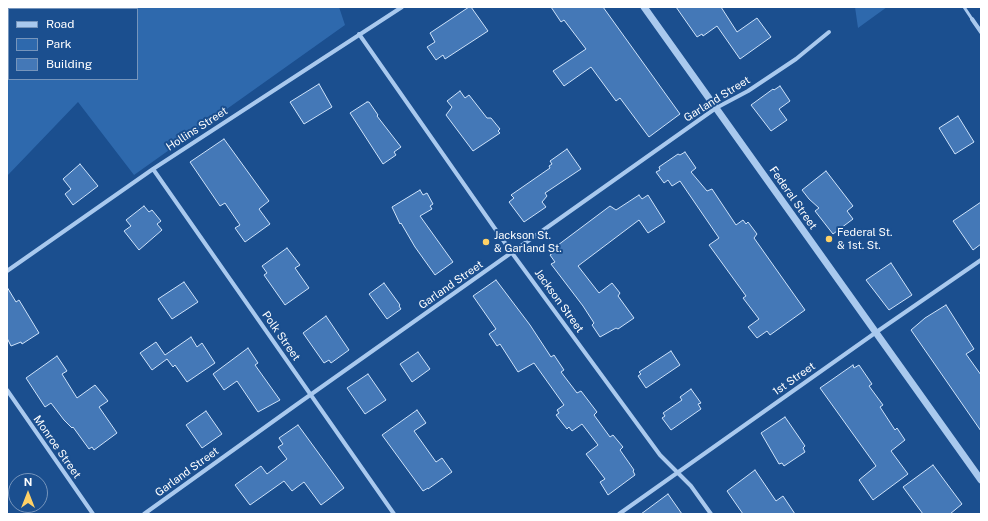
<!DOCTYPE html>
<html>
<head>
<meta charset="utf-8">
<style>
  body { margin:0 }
  #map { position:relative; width:988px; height:521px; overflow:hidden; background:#1b4f8f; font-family:"Public Sans",sans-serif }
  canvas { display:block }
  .frame { position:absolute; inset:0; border:8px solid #fff; pointer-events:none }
  .legend { position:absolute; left:8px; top:8px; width:130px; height:72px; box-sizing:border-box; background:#1b4f8f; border:1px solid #7695bc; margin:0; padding:5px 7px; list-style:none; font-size:12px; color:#fff }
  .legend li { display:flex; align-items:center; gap:8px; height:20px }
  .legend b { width:20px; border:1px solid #7695bc }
  .north { position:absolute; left:8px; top:473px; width:40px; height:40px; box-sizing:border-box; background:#1b4f8f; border:1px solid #7695bc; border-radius:50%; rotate:0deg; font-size:11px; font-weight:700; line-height:16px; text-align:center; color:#fff }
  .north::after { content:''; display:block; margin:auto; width:14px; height:18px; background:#ffd166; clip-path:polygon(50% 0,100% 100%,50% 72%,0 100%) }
</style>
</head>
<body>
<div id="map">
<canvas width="988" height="521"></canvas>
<div class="frame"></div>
<ul class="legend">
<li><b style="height:5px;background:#a9c9ee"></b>Road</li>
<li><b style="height:11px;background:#2e69ad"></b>Park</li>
<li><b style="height:11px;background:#4478b7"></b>Building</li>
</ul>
<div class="north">N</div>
</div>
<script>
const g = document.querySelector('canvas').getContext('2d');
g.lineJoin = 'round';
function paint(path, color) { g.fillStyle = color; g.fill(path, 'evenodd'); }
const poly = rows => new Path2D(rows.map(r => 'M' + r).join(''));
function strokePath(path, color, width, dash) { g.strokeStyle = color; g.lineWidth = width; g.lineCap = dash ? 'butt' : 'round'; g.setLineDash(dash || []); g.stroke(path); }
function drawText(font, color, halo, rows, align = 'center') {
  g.font = font + ' "Public Sans",sans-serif'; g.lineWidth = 4; g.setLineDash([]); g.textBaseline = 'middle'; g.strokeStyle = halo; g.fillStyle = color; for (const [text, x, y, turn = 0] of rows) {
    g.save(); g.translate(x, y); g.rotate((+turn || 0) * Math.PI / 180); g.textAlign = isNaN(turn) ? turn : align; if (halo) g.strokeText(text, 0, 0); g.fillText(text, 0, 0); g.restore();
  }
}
paint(poly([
  [7,7,339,7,345,25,134,175,78,102,7,176],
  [9,9,137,9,137,79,9,79],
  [855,7,887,7,858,28]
]), '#2e69ad');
const building = poly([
  [469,7,471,7,488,31,445,59,443,55,436,60,427,47,435,42,430,33,469,7],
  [551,7,603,7,680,114,649,137,620,98,616,101,591,67,564,86,553,71,586,49,564,20,561,22,551,7],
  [676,7,721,7,737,32,757,18,771,37,740,59,717,26,703,36,702,34,697,37,676,7],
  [319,84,332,107,304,124,290,102,319,84],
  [780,86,790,101,779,109,787,120,771,131,751,105,773,89,774,90,780,86],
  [460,91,465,98,469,95,487,118,491,118,500,129,498,131,500,133,473,151,446,115,452,107,447,101,460,91],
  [367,102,369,102,378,115,377,116,401,147,394,152,396,155,383,164,350,113,367,102],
  [958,116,974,142,955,154,939,128,958,116],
  [224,139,269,201,259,209,270,224,245,242,235,228,240,225,225,203,220,206,190,162,224,139],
  [567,149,581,169,545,193,547,196,542,202,546,207,524,222,509,202,514,198,511,195,550,168,549,166,552,164,550,161,567,149],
  [685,152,696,168,691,172,707,191,712,189,736,225,743,220,746,224,748,222,757,234,754,238,805,310,770,335,767,331,757,338,748,327,759,319,743,298,746,296,709,245,719,238,680,181,672,186,668,180,664,183,656,172,660,170,659,167,678,154,680,155,685,152],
  [80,164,98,186,73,205,65,194,71,189,63,179,80,164],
  [826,171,853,206,847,211,853,219,833,234,815,211,819,208,809,199,802,190,826,171],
  [420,190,423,195,427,193,433,204,430,206,432,209,420,216,453,262,435,275,415,247,401,223,400,224,392,207,420,190],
  [639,195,642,199,648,195,665,222,648,233,639,220,578,266,599,293,612,283,620,293,618,296,634,318,618,329,616,328,600,337,592,325,594,323,583,306,551,264,555,262,550,255,556,251,554,248,610,206,616,210,639,195],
  [981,202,981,244,973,250,953,221,981,202],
  [144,206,149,212,152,210,161,221,157,224,162,230,139,250,124,231,131,226,126,220,144,206],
  [287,248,300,265,295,268,309,288,285,305,264,275,267,273,262,266,287,248],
  [891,263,912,295,889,310,866,280,891,263],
  [496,280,530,325,551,357,554,355,564,370,561,372,577,393,581,391,597,412,594,415,610,437,613,435,623,447,620,450,634,470,633,471,635,475,608,495,600,482,605,479,586,454,598,445,582,424,572,431,569,427,567,429,556,415,559,413,557,410,564,405,534,363,518,372,500,344,497,346,489,334,496,329,473,296,496,280],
  [184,282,198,302,172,319,158,299,184,282],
  [384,283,400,305,399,306,401,309,387,319,369,294,384,283],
  [7,287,16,302,19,300,39,333,22,344,21,342,11,346,7,338,7,287],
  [946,305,974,349,966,354,981,375,981,431,911,330,925,318,946,305],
  [326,316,349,350,331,363,329,360,324,363,303,333,326,316],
  [191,337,197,347,202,343,215,363,187,382,175,365,173,367,167,359,152,370,140,353,156,342,165,355,191,337],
  [248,348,258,363,255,365,280,400,258,412,237,381,224,390,213,374,248,348],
  [671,351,680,365,646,388,638,376,641,374,639,372,671,351],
  [418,352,430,369,412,382,400,364,418,352],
  [57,356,67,371,62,374,77,398,95,385,108,401,99,407,117,433,94,450,92,447,89,449,73,427,72,428,64,420,51,403,45,407,26,378,57,356],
  [853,365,854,368,859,365,872,384,869,386,883,405,880,407,895,430,897,428,905,440,891,451,908,474,873,500,859,480,876,466,820,388,853,365],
  [368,374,386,400,365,414,347,388,368,374],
  [691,389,701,403,698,404,701,409,671,430,662,418,665,416,663,413,682,400,680,397,691,389],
  [417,410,426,423,414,431,436,462,442,458,452,472,428,489,428,488,423,491,382,435,417,410],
  [206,411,222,434,202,448,186,425,206,411],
  [785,417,805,446,803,448,805,452,784,466,782,463,779,464,761,433,785,417],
  [298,425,344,488,321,505,304,482,292,491,284,481,250,505,235,485,261,466,267,474,287,459,278,447,283,444,279,438,298,425],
  [933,465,962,504,950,514,923,514,903,487,933,465],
  [755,470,776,501,783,496,795,514,743,514,727,491,755,470],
  [668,494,682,514,641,514,668,494]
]);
paint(building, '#4478b7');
strokePath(building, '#cfe3fa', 1);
strokePath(poly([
  [964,7,972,19]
]), '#a9c9ee', 3);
strokePath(poly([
  [972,19,981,32],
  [359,34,512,253,660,455,691,486,711,514],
  [153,169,394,514],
  [7,271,153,169,402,7],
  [7,390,93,514],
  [144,514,296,405,716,108,748,91,796,59,829,32],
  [619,514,875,333,981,260]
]), '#a9c9ee', 4);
strokePath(poly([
  [644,7,981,480]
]), '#a9c9ee', 7);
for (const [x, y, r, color] of [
  [829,239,4,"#ffd166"],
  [486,242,4,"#ffd166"]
]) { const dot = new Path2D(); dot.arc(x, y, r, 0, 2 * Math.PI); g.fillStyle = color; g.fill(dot); strokePath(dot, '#1b4f8f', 1.5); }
drawText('11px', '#fff', '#1b4f8f', [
  ["Garland Street",717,99,-32],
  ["Hollins Street",197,129,-33],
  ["Federal Street",793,198,55],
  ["Garland Street",451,285,-35],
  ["Jackson Street",559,301,54],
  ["Polk Street",281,336,55],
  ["1st Street",794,379,-35],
  ["Monroe Street",57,447,55],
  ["Garland Street",187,472,-36]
]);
drawText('11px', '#fff', '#1b4f8f', [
  ["Federal St.",837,233],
  ["& 1st. St.",837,246],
  ["Jackson St.",494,236],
  ["& Garland St.",494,249]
], 'left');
</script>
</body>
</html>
